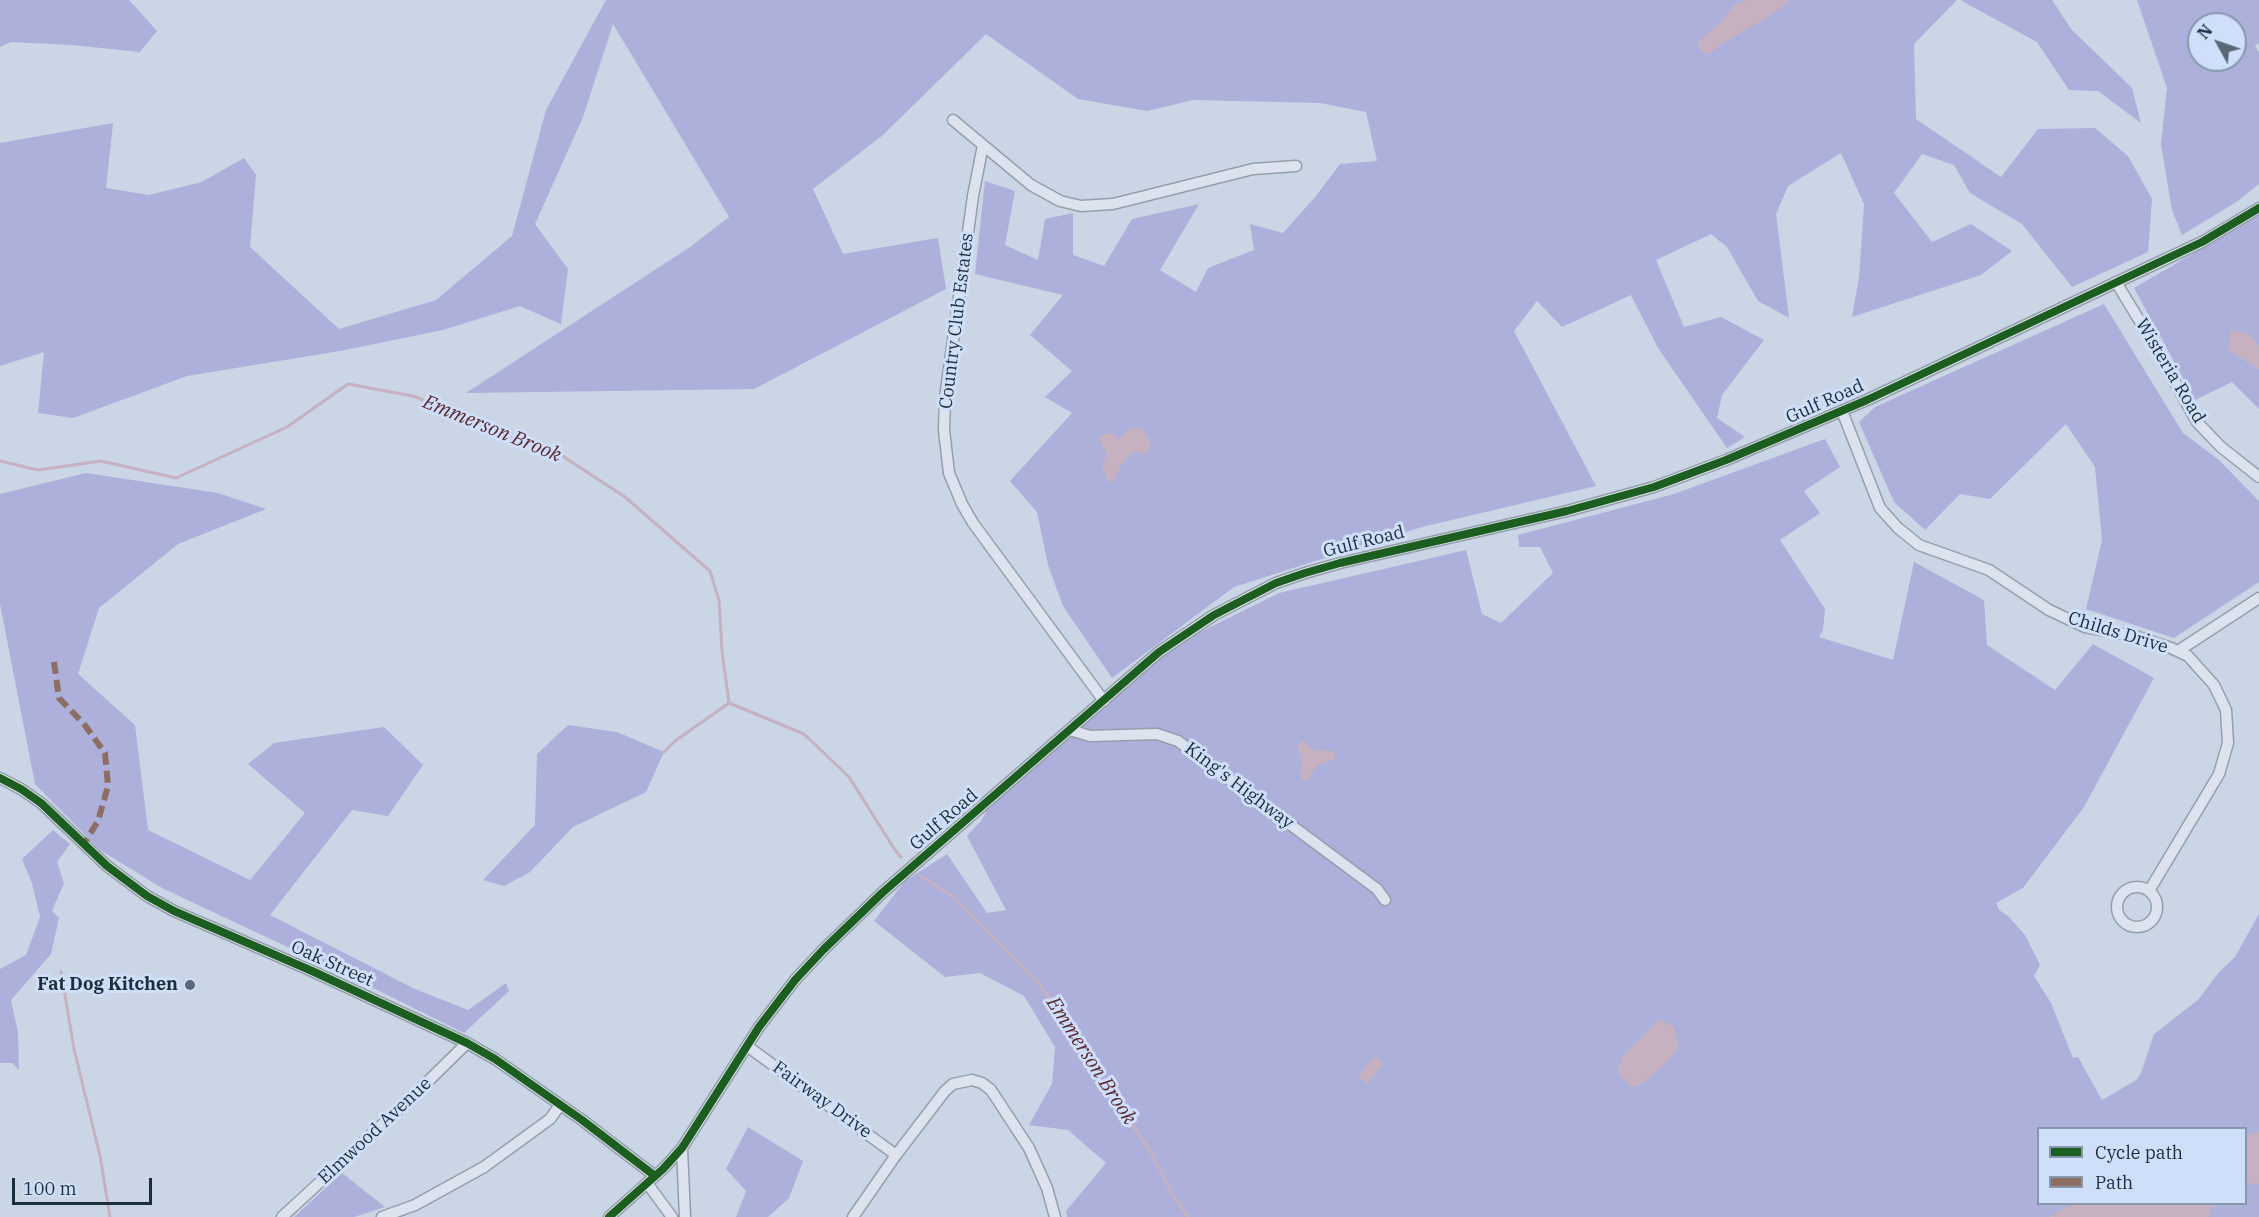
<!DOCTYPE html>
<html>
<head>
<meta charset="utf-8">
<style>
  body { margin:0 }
  #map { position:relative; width:2259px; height:1217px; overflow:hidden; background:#cad5e6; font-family:"IBM Plex Serif",serif }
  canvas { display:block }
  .legend { position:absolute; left:2037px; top:1127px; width:210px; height:78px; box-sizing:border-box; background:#cfdff9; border:2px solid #8798ad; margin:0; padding:8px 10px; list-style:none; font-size:18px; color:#1b2e3b }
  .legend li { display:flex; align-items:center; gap:12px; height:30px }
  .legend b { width:30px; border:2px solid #8798ad }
  .north { position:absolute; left:2187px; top:12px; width:60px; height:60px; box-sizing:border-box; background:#cfdff9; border:2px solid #8798ad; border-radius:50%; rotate:310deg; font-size:16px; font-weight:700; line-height:24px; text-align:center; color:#1b2e3b }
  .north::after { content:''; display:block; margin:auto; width:21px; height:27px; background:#586877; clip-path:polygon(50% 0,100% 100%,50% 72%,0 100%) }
  .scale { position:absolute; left:12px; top:1178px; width:140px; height:27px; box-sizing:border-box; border:3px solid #1b2e3b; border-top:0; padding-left:8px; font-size:18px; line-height:21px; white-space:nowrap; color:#1b2e3b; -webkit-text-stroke:4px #cfdff9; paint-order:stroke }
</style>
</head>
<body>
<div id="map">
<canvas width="2259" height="1217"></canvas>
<ul class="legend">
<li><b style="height:8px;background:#1b5e20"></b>Cycle path</li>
<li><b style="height:8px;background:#8d6e63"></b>Path</li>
</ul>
<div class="north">N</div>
<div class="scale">100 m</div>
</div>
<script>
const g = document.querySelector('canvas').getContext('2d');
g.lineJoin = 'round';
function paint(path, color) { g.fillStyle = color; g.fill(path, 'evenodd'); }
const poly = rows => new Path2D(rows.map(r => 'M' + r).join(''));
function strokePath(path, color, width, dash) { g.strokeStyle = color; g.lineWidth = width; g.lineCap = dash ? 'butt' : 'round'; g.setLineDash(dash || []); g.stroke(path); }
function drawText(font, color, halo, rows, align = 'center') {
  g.font = font + ' "IBM Plex Serif",serif'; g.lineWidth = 6; g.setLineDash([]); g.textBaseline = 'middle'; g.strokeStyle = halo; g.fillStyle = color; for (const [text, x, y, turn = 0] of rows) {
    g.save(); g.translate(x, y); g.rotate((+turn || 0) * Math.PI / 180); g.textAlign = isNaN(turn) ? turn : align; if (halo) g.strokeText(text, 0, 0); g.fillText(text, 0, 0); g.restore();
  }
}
paint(poly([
  [0,0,129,0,157,31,140,52,72,45,11,42,0,47],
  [606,0,1957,0,1914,44,1916,119,2001,177,2038,129,2095,128,2128,156,2152,199,2148,252,2072,287,2022,224,1970,193,1954,165,1922,154,1894,193,1932,242,1971,224,2012,251,1981,275,1852,317,1859,278,1864,204,1841,153,1788,186,1776,214,1789,318,1758,301,1727,247,1711,234,1656,260,1684,327,1721,317,1764,340,1722,395,1717,418,1745,437,1727,448,1658,348,1631,295,1562,327,1537,301,1514,331,1596,486,1422,527,1234,587,1112,678,1063,606,1048,565,1037,512,1010,481,1072,413,1045,397,1072,371,1030,335,1063,295,975,274,985,181,1015,191,1005,245,1038,260,1045,219,1073,213,1073,255,1104,266,1132,219,1199,204,1160,270,1196,292,1208,268,1254,250,1250,224,1283,233,1316,196,1340,164,1377,161,1366,112,1320,103,1193,100,1147,111,1078,99,986,34,883,135,813,189,843,254,938,238,946,289,754,389,466,393,690,247,729,217,613,24,583,117,535,224,568,269,561,324,520,306,443,330,340,351,187,376,73,418,38,413,44,352,0,366,0,143,113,123,106,188,149,195,202,182,244,158,256,175,250,247,339,329,436,300,512,236,546,110],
  [1960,0,2052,0,2071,29,2132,88,2141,123,2098,91,2069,90,2037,42],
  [2137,0,2259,0,2259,43,2255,46,2259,52,2259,184,2238,201,2182,235,2172,210,2161,144,2167,88],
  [2199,24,2235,24,2235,60,2199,60],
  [2259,215,2259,346,2249,334,2228,349,2259,369,2259,409,2232,382,2195,400,2134,288],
  [2104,304,2183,433,2219,460,2259,501,2259,582,2174,638,2086,609,2102,540,2095,467,2066,424,1990,499,1960,494,1925,530,1894,502,1859,422,1875,407],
  [1825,439,1840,467,1804,491,1820,513,1780,540,1825,609,1823,630,1819,637,1893,660,1914,562,1984,600,1987,645,2055,690,2093,644,2154,678,2084,807,2023,888,1996,903,1999,910,2008,916,2025,935,2040,965,2034,976,2051,1003,2073,1058,2078,1057,2102,1100,2136,1080,2141,1073,2154,1034,2198,1000,2219,972,2235,957,2259,914,2259,1137,2246,1141,2246,1128,2038,1128,2038,1204,2079,1204,2057,1217,1067,1217,1066,1211,1106,1163,1068,1130,1029,1125,1052,1084,1055,1047,1024,996,980,973,945,977,874,921,905,881,947,854,987,913,1006,910,967,836,981,821,990,805,1180,642,1279,593,1466,550,1482,614,1501,623,1553,573,1540,547,1519,547,1518,535,1674,494],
  [86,473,218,493,266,509,178,544,99,608,78,674,135,725,148,830,250,880,305,813,248,764,274,743,384,727,423,765,388,816,352,810,270,915,415,989,468,1010,506,983,509,991,464,1033,349,976,162,888,100,850,35,784,0,604,0,494],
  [568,725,617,732,664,752,646,792,573,827,530,872,504,886,483,880,535,825,537,754],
  [53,830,70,844,57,862,64,883,52,911,59,918,51,954,11,1000,18,1033,19,1070,12,1063,0,1063,0,969,26,955,40,917,32,883,22,859],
  [748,1127,803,1161,789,1198,768,1217,736,1217,746,1191,726,1169],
  [342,1173,385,1207,354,1217,294,1217],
  [2246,1183,2259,1183,2259,1217,2198,1217,2214,1204,2246,1204]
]), '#acb0da');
paint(poly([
  [1746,0,1790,0,1772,15,1721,44,1708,55,1700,50,1698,43,1702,38,1721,22,1733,6],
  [2231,330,2249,334,2259,346,2259,369,2228,349],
  [1135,427,1144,431,1151,444,1147,453,1132,452,1120,467,1115,480,1108,483,1102,466,1107,455,1099,439,1105,433,1114,434,1119,440,1125,432],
  [1301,740,1314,750,1333,751,1336,755,1333,760,1317,765,1307,781,1302,779,1300,774,1302,759,1297,747],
  [1660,1019,1674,1027,1678,1047,1672,1057,1652,1076,1641,1085,1632,1087,1620,1076,1618,1068,1622,1057],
  [1375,1056,1384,1063,1367,1084,1358,1077],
  [2259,1132,2259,1184,2246,1183,2246,1136],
  [2071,1204,2218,1204,2210,1210,2209,1217,2049,1217]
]), '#c5b1c0');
strokePath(poly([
  [0,461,38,470,101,461,176,478,287,427,348,384,413,396,451,411,507,437,558,453,625,497,710,571,719,600,722,651,729,703],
  [729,703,804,734,849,777,895,850,901,857],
  [664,752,675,741,729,703],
  [920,876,953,896,1039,984,1074,1030,1101,1082,1148,1147,1171,1192,1188,1217],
  [61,972,74,1049,100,1156,110,1217]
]), '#c5b1c0', 3);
const minor = poly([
  [953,120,1031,185,1060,201,1081,206,1113,204,1253,169,1296,166],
  [983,145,973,196,945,398,944,430,949,473,962,504,973,523,1104,701],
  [2116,282,2156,348,2197,422,2221,447,2259,477],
  [1842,411,1880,508,1898,528,1919,545,1989,570,2049,610,2085,627,2138,637,2171,648,2188,656,2214,685,2226,710,2228,743,2219,774,2149,891],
  [2178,651,2259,598],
  [1070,730,1090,736,1157,734,1178,741,1377,889,1385,900],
  [0,778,21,789,41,803,107,866,147,896,174,911,312,971,467,1043,495,1059,582,1120,655,1176],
  '2117 907a20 20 0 1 1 40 0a20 20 0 1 1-40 0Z',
  [747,1046,896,1155],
  [682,1148,685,1217],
  [647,1183,672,1217],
  [282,1217,409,1100,467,1043],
  [382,1217,415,1205,484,1167,550,1119,560,1105],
  [609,1217,663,1169,682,1148,759,1027,795,980,824,949,882,893,1159,652,1214,615,1276,583,1305,573,1340,563,1567,511,1654,487,1726,460,1867,400,2170,257,2202,242,2259,208],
  [853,1217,896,1155,945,1091,953,1084,972,1080,982,1083,991,1090,1029,1148,1047,1188,1055,1217]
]);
strokePath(minor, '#949fab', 13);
strokePath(minor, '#dde3ee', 10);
strokePath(poly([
  [54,662,59,698,84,724,105,753,108,786,98,821,84,844]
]), '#8d6e63', 6, [12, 6]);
strokePath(poly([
  [0,778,21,789,41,803,107,866,147,896,174,911,312,971,467,1043,495,1059,582,1120,655,1176],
  [609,1217,663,1169,682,1148,759,1027,795,980,824,949,882,893,1159,652,1214,615,1276,583,1305,573,1340,563,1567,511,1654,487,1726,460,1867,400,2170,257,2202,242,2259,208]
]), '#1b5e20', 8);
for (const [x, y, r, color] of [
  [190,985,6,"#586877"]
]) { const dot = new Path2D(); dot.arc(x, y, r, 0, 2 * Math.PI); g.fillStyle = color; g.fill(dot); strokePath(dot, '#cfdff9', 2); }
drawText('18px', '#1b2e3b', '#cfdff9', [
  ["Country Club Estates",957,321,-83],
  ["Wisteria Road",2170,371,59],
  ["Gulf Road",1825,402,-24],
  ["Gulf Road",1364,542,-14],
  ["Childs Drive",2118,633,17],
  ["King's Highway",1239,786,37],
  ["Gulf Road",944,820,-41],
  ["Oak Street",332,964,24],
  ["Fairway Drive",822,1100,36],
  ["Elmwood Avenue",375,1131,-43]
]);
drawText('bold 18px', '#1b2e3b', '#cfdff9', [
  ["Fat Dog Kitchen",178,985]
], 'right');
drawText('italic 20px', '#5c2931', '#cfdff9', [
  ["Emmerson Brook",492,429,22],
  ["Emmerson Brook",1091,1061,57]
]);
</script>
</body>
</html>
